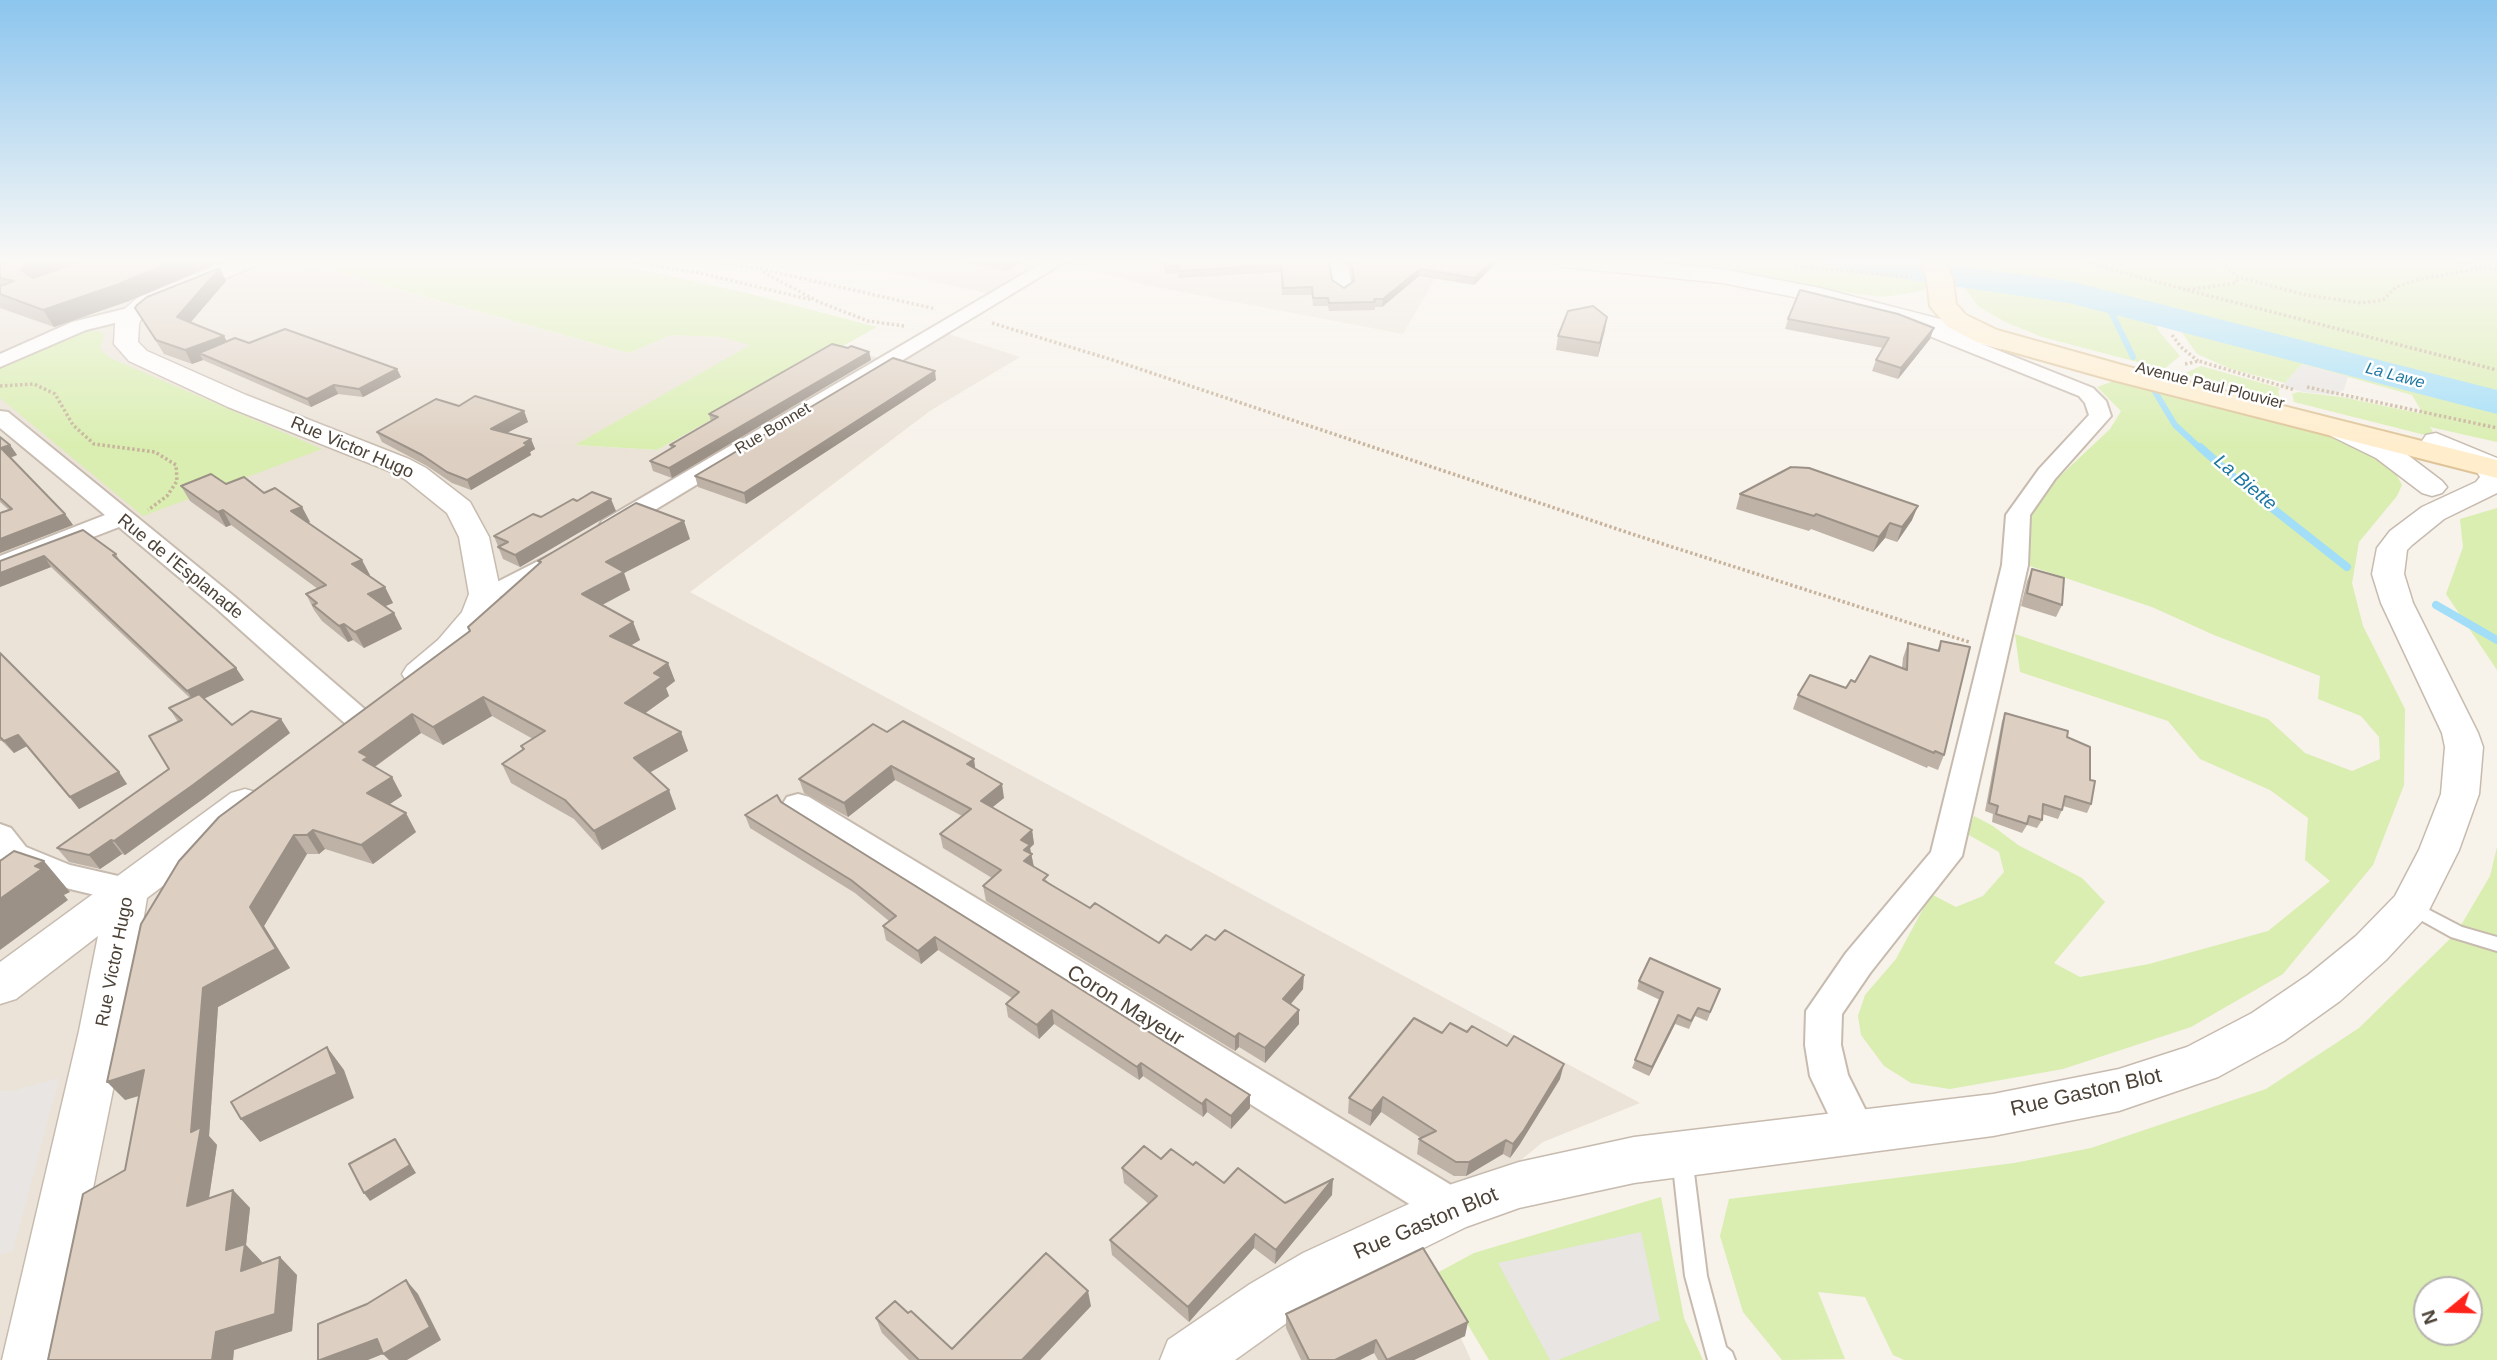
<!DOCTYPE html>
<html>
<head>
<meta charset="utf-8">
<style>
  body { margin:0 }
  #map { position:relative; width:2497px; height:1360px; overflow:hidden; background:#f7f2ea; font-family:Arial,sans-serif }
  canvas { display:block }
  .north { position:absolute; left:2413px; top:1276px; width:70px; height:70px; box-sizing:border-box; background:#fff; border:2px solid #b7b3af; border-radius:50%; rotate:251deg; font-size:19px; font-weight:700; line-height:28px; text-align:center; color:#4c4237 }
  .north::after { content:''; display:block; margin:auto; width:24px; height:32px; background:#ff2319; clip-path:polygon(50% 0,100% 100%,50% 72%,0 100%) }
</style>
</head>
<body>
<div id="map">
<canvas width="2497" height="1360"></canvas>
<div class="north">N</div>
</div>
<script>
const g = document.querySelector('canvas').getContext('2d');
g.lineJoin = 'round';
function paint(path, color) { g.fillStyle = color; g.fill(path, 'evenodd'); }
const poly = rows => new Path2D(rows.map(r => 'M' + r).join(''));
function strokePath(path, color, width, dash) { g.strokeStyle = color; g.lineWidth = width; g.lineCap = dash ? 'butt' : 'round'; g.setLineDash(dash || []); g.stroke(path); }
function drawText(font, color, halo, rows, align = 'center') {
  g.font = font + ' Arial,sans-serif'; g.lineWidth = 5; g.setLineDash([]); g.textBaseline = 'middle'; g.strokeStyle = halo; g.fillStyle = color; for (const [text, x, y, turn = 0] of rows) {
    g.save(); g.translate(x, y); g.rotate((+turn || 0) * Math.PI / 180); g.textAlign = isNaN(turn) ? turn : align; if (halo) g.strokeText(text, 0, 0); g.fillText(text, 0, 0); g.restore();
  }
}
paint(poly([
  [76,260,291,260,629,353,671,335,721,337,751,345,576,445,657,450,842,346,888,361,940,331,1020,357,930,411,690,592,1640,1103,1543,1142,1418,1244,1471,1360,0,1360,0,289],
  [830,260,1446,260,1403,334,1145,285,1057,261,1001,294,987,293]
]), '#ebe3d8');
paint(poly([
  [311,260,598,260,747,293,877,327,657,450,575,445,750,345,721,337,671,335,629,353,304,263],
  [1641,260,1922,260,1929,284,1922,291,1885,297,1836,291,1725,269],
  [1948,260,2497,260,2497,442,2430,427,2437,438,2294,402,2292,394,2298,392,2342,397,2423,414,2412,395,2302,364,2285,383,2231,369,2197,354,2178,327,2155,320,2158,330,2180,356,2164,369,2042,337,2005,322,1978,306,1951,270],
  [93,331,102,332,104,335,100,348,110,358,322,449,143,516,0,398,0,369,67,336],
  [2201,366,2280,388,2278,392,2281,400,2183,374],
  [2122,378,2301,424,2364,447,2395,472,2402,485,2397,496,2359,542,2352,583,2363,626,2405,709,2404,785,2373,865,2283,974,2191,1027,2063,1069,1950,1089,1911,1083,1884,1066,1861,1035,1858,1016,1865,995,1896,959,1931,894,1956,907,1983,896,2004,872,1999,852,1967,834,1974,816,1993,826,2018,845,2082,878,2105,902,2054,963,2080,977,2149,964,2268,931,2330,881,2305,860,2308,818,2270,790,2200,759,2168,721,2020,672,2015,634,2268,719,2305,753,2352,771,2380,759,2379,737,2361,716,2318,699,2320,676,2214,635,2152,607,2024,564,2028,519,2058,478,2110,429,2121,411,2097,387],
  [2497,508,2497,670,2446,594,2463,547,2460,519],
  [2497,847,2497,1360,1904,1360,1893,1355,1865,1297,1818,1292,1845,1359,1782,1360,1743,1312,1720,1236,1729,1199,2014,1163,2091,1148,2266,1089,2359,1028,2457,932,2490,876],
  [2427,1290,2469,1290,2469,1332,2427,1332],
  [1661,1197,1684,1318,1703,1360,1489,1360,1437,1273,1474,1253]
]), '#d9eeb0');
paint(poly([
  [2302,364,2348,376,2344,390,2333,395,2303,392,2282,386],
  [59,1078,13,1251,0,1255,0,1091,12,1091],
  [1641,1232,1660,1320,1558,1360,1550,1360,1498,1263]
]), '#e8e5e2');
strokePath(poly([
  [2106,301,2133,357],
  [2154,390,2175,425,2201,449]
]), '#a2def8', 6);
strokePath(poly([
  [2200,447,2239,482,2347,567],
  [2436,605,2497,640]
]), '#a2def8', 8);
paint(poly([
  [1824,260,1914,260,2070,281,2497,390,2497,414,2069,303,1841,270,1829,267,1824,260]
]), '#a2def8');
const service = poly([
  [2412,901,2462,927,2497,937,2497,951,2451,937,2406,912,2404,907,2406,902,2412,901],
  [1682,1148,1689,1151,1692,1157,1707,1276,1726,1347,1732,1352,1735,1360,1708,1360,1685,1276,1672,1157,1675,1151,1682,1148]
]);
const minor = poly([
  [1047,260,1068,260,620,531,611,533,602,531,599,526,602,521,1047,260],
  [1329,260,1347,260,1352,287,1349,291,1343,293,1334,287,1329,260],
  [132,307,141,313,139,317,86,330,0,367,0,354,72,322,132,307],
  [1904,313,2093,388,2106,401,2111,416,2055,479,2030,515,2028,565,1962,856,1870,973,1842,1014,1841,1045,1848,1075,1876,1131,1870,1143,1856,1149,1842,1143,1810,1076,1805,1045,1806,1011,1846,953,1931,852,2002,565,2006,515,2039,469,2089,415,2085,403,2079,396,1897,323,1894,319,1904,313],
  [0,411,8,412,235,597,368,712,372,719,368,726,358,729,348,726,217,609,119,527,0,573,0,556,105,515,0,428,0,411],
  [552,554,561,557,565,562,561,567,517,591,485,602,476,599,472,594,476,589,499,581,552,554],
  [798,794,809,797,1466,1194,1472,1208,1466,1222,1452,1227,1438,1222,787,813,782,805,787,797,798,794],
  [0,824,11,828,26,847,70,865,140,881,145,890,140,899,128,903,66,888,27,875,4,863,0,859,0,824]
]);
const tertiary = poly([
  [230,260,260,260,257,265,153,308,142,317,139,324,138,342,147,351,246,395,409,459,426,468,470,502,489,537,501,594,490,622,462,656,431,682,419,685,407,682,402,674,407,666,438,640,462,612,469,594,459,537,447,513,406,480,389,471,228,407,129,361,114,344,115,324,120,313,137,298,230,260],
  [1554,260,1628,260,1722,269,1820,288,2010,337,2013,342,2010,347,2001,349,1810,300,1722,283,1565,267,1557,265,1554,260],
  [2337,420,2396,446,2442,481,2447,487,2442,493,2432,496,2422,493,2376,458,2327,434,2323,428,2327,422,2337,420],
  [2436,433,2497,458,2497,493,2444,519,2412,545,2407,550,2404,574,2413,603,2478,733,2483,747,2479,794,2459,850,2425,918,2386,960,2340,1001,2284,1041,2218,1077,2119,1111,1993,1136,1634,1183,1519,1208,1466,1227,1341,1289,1288,1322,1235,1360,1160,1360,1168,1340,1250,1284,1303,1253,1452,1184,1519,1162,1634,1137,1993,1094,2119,1069,2187,1047,2252,1013,2308,975,2356,936,2395,896,2419,850,2441,794,2445,747,2442,733,2381,603,2372,574,2377,548,2390,531,2422,507,2476,482,2480,477,2474,467,2426,447,2422,441,2426,435,2436,433],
  [245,789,259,793,264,803,259,813,147,898,125,1031,58,1360,2,1360,79,1031,98,936,16,999,0,1004,0,962,231,793,245,789]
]);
const secondary = poly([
  [1921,260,1945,260,1953,280,1956,304,1966,315,1997,330,2129,367,2497,460,2497,478,2109,379,1977,342,1948,327,1934,311,1930,306,1927,280,1921,260]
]);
strokePath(service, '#c7bbaf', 4);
strokePath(minor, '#c7bbaf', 4);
strokePath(tertiary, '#c7bbaf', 3);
strokePath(secondary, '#dec498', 4);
strokePath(poly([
  [617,260,700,273,812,300],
  [701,260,757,268,936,309],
  [2077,260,2187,290,2236,283,2238,277],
  [2217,260,2238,277,2306,295,2361,303,2383,300,2396,287,2416,280,2485,267],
  [2450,260,2497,270],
  [1796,266,1912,277],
  [763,272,819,302,868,321,904,326],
  [2187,290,2497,370],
  [992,323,1116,361,1635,535,1969,642],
  [2172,335,2181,347,2198,361],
  [2185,364,2199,361,2295,390],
  [0,386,34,384,55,394,73,425,94,444,155,452,176,465,177,481,167,496,148,510],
  [2307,387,2497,428]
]), '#c7b39b', 3.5, [2.5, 2.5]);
paint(service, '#fff');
paint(minor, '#fff');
paint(tertiary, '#fff');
paint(secondary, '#ffedcc');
paint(poly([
  [0,260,129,301,54,327,0,308],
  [948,260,1025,260,1006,271],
  [1165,260,1329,260,1332,280,1344,288,1353,282,1349,260,1499,260,1474,285,1419,276,1382,307,1375,307,1375,310,1329,311,1328,306,1313,306,1312,295,1282,295,1281,272,1178,278,1178,273,1165,274],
  [226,281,191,322,227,342,249,343,397,369,401,377,363,397,338,394,311,407,203,360,192,364,164,354,135,308],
  [1607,317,1598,357,1556,350,1558,336],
  [1788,319,1930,339,1898,379,1872,371,1876,360,1883,348,1785,329],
  [848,348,869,352,871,360,672,478,653,471,650,461,671,448,670,445,711,421,709,414],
  [936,380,746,504,698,487,695,476],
  [459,406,524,411,528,422,507,433,531,439,535,449,530,452,531,455,471,490,452,483,427,466,382,442,377,432],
  [0,437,10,445,17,455,11,458,65,514,73,525,0,553,0,513,9,510,0,502],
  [226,484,264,493,302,507,310,522,308,523,370,575,369,576,385,587,393,603,385,606,394,613,402,629,364,648,353,640,348,642,322,621,314,610,306,594,318,589,231,525,226,527,190,501,181,486],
  [1740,494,1912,520,1897,542,1885,538,1873,552,1811,529,1809,531,1736,509],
  [577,501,616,511,520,567,503,559,494,536],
  [83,530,116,554,120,561,236,668,244,680,204,698,232,725,290,733,203,799,125,855,122,854,100,869,69,862,57,848,169,769,178,722,169,708,190,698,51,567,0,587,0,561],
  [690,539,624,573,630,590,602,605,633,622,640,640,631,645,668,663,675,681,666,688,669,696,645,713,681,732,688,751,650,772,676,809,602,850,574,819,511,783,502,764,523,750,521,746,533,739,492,716,443,745,421,733,375,767,392,777,402,796,389,804,416,832,373,864,325,849,319,854,307,854,264,926,290,968,218,1007,209,1136,217,1145,209,1198,233,1190,250,1208,246,1245,262,1262,262,1263,297,1275,292,1331,234,1350,233,1360,48,1360,125,1170,139,1096,125,1100,141,924,469,631,539,563,538,561],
  [2032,569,2062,605,2056,617,2021,606,2027,581],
  [1941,641,1944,755,1938,770,1928,766,1927,768,1793,709,1798,695,1846,688,1855,682,1902,668,1903,658,1908,643,1937,651],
  [0,653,119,772,127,784,79,809,27,746,14,753,2,741,0,741],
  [2005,713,2067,737,2091,804,2087,813,2063,806,2062,810,2058,819,2042,814,2042,820,2037,828,2027,825,2022,833,1992,822,1993,814,1985,811,2002,721],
  [887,732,976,769,1004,798,992,807,1032,830,1034,844,1030,848,1034,867,1049,883,1090,908,1159,943,1191,950,1303,989,1291,1004,1299,1024,1265,1063,1239,1047,1235,1051,986,901,983,886,992,878,943,848,940,834,962,816,895,780,848,817,804,793,799,779],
  [781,802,1250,1095,1250,1108,1231,1129,1207,1112,1203,1117,1143,1076,1139,1080,1054,1024,1039,1039,1008,1017,1006,1004,1012,998,938,950,921,964,886,940,883,926,889,921,855,893,750,828,745,815],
  [1639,981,1717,997,1707,1021,1695,1016,1689,1029,1675,1024,1649,1076,1632,1068,1660,1000,1637,989],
  [1560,1079,1520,1144,1510,1158,1503,1154,1466,1176,1454,1176,1417,1154,1419,1139,1421,1138,1381,1112,1370,1126,1348,1113,1349,1098],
  [1161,1159,1193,1165,1224,1183,1285,1203,1332,1195,1275,1264,1254,1248,1189,1322,1112,1255,1110,1240,1149,1204,1124,1183,1122,1168],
  [1091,1306,1040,1360,909,1360,882,1333,876,1318,908,1313,952,1349],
  [1286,1314,1465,1336,1414,1360,1378,1360,1374,1353,1360,1360,1301,1360,1286,1328]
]), '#beb2a6');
paint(poly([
  [36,260,91,260,36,281,21,270,26,264],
  [176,260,224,260,129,301,54,327,43,310],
  [1008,260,1025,260,1006,271,1005,261],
  [1494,260,1499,260,1474,285,1475,278],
  [220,268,226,281,184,330,177,317],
  [1420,269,1419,276,1382,307,1383,299],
  [1607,317,1605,330,1598,357,1600,343],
  [1934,328,1930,339,1898,379,1901,368],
  [224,336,231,349,199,353,203,360,192,364,185,350],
  [869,352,871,360,672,478,669,468],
  [397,369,401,377,363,397,359,389],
  [935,371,936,380,746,504,744,493],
  [334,385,338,394,311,407,307,399],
  [524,411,528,422,495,439,491,429],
  [531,439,535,449,530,452,531,455,471,490,467,480],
  [10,445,17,455,8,458,1,448],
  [611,499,616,511,520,567,515,555],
  [1918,506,1912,520,1897,542,1902,527],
  [302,507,310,522,299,526,291,511],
  [223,510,231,525,226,527,218,512],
  [65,514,73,525,0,553,0,539],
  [684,521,690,539,624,573,630,590,589,612,582,594,606,562],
  [1890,523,1885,538,1873,552,1879,537],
  [44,556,51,567,0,587,0,573],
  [362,560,370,575,360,580,352,564],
  [385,587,393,603,376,610,368,594],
  [394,613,402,629,364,648,355,632],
  [633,622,640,640,617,654,610,636],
  [344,624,353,640,348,642,339,626],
  [668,663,675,681,666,688,669,696,633,722,625,703,654,673],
  [236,668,244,680,195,703,187,691],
  [483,697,492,716,443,745,433,727],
  [412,714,421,733,374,767,374,779,359,752],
  [281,719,290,733,203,799,125,855,114,841],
  [681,732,688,751,642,777,634,758],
  [18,735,27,746,14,753,4,741],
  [974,759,976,773,967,764],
  [891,766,895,780,848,817,844,803],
  [119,772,127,784,79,809,70,797],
  [392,777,402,796,378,812,367,793],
  [1002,784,1004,798,983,815,981,801],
  [669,790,676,809,602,850,594,831],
  [406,813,416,832,373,864,361,845],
  [313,830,325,849,319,854,307,835],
  [1032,830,1034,844,1030,848,1034,868,1024,861,1021,840],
  [294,835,307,854,264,926,290,968,218,1007,209,1136,217,1145,205,1224,187,1206,191,1132,203,988,250,907],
  [111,840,122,854,100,869,89,855],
  [44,861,70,892,64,895,68,900,0,950,0,899,35,866],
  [935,937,938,950,921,964,918,951],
  [1304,975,1303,989,1283,1013,1283,999],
  [1052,1010,1054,1024,1039,1039,1037,1025],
  [1299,1010,1299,1024,1265,1063,1265,1048],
  [1678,1015,1675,1024,1649,1076,1652,1067],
  [1239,1033,1239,1047,1235,1051,1235,1037],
  [327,1047,344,1070,354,1098,260,1142,241,1119],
  [1141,1063,1143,1076,1139,1080,1137,1067],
  [1564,1064,1560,1079,1520,1144,1510,1158,1513,1144],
  [144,1070,161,1089,125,1100,107,1082],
  [1250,1095,1250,1108,1231,1129,1231,1116],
  [1383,1097,1381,1112,1370,1126,1372,1111],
  [1206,1099,1207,1112,1203,1117,1202,1104],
  [395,1139,416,1173,370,1201,364,1193],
  [1506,1140,1503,1154,1466,1176,1469,1162],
  [1333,1179,1332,1195,1275,1264,1276,1250],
  [233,1190,250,1208,246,1245,262,1262,258,1289,241,1271,226,1250],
  [1255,1234,1254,1248,1189,1322,1188,1307],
  [280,1257,297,1275,292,1331,234,1350,233,1360,212,1360,216,1332],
  [406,1280,418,1294,441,1340,407,1360,389,1360,383,1354,368,1360,320,1360],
  [1088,1291,1091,1306,1040,1360,1022,1360],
  [1468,1322,1465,1336,1414,1360,1387,1360],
  [1376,1340,1374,1353,1360,1360,1335,1360]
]), '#9b9187');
const building = poly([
  [0,260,36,260,26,264,21,270,33,278,84,260,176,260,119,284,43,310,0,294,0,286,14,281,0,278,0,260],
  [1165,260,1329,260,1332,280,1344,288,1354,281,1351,260,1494,260,1475,278,1420,269,1383,299,1374,299,1375,302,1329,303,1328,298,1313,298,1312,287,1283,288,1281,265,1178,271,1178,266,1165,266,1165,260],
  [220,268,177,317,224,336,185,350,156,340,135,308,137,305,147,297,220,268],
  [1800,290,1898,314,1934,328,1901,368,1876,360,1889,338,1788,319,1800,290],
  [1593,306,1607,317,1600,343,1558,336,1568,311,1593,306],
  [285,329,397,369,359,389,334,385,307,399,199,353,235,338,249,343,285,329],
  [832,344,848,348,851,346,869,352,669,468,650,461,675,446,670,445,718,417,709,414,832,344],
  [893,358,935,371,744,493,695,476,893,358],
  [475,396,524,411,491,429,531,439,524,443,527,445,467,480,447,472,422,455,377,432,436,399,459,406,475,396],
  [0,437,10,445,1,448,65,514,0,539,0,513,12,509,0,498,0,437],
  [1791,467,1809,468,1918,506,1902,527,1890,523,1879,537,1816,514,1814,516,1740,494,1791,467],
  [211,474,226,484,244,477,264,493,275,488,302,507,291,511,362,560,352,564,385,587,368,594,394,613,355,632,344,624,339,626,313,605,317,603,306,594,326,585,223,510,218,512,181,486,211,474],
  [592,492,611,499,515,555,498,547,508,542,494,536,533,514,541,517,573,499,577,501,592,492],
  [636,503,684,521,606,562,624,572,582,594,633,622,610,636,668,663,654,673,662,677,625,703,681,732,634,758,669,790,594,831,565,800,502,764,524,749,521,746,545,731,483,697,433,727,412,714,359,752,368,757,363,760,392,777,367,793,406,813,361,845,313,830,307,835,294,835,250,907,276,949,203,988,191,1132,201,1127,187,1206,233,1190,226,1250,245,1244,241,1271,280,1257,275,1314,216,1332,212,1360,48,1360,83,1194,125,1170,144,1070,107,1082,141,924,179,861,219,817,470,631,468,627,541,562,538,561,636,503],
  [83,530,116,554,113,555,236,668,187,691,44,556,0,573,0,561,83,530],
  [2032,569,2064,578,2062,605,2027,593,2032,569],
  [1941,641,1970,647,1944,755,1935,751,1934,753,1798,695,1810,675,1846,688,1851,680,1855,682,1870,656,1907,670,1908,643,1939,651,1941,641],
  [0,653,119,772,70,797,18,735,4,741,0,737,0,653],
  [199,694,232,725,251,711,281,719,193,785,114,841,111,840,89,855,57,848,169,769,149,736,182,720,169,708,199,694],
  [2005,713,2068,731,2067,737,2090,747,2090,780,2095,781,2091,804,2065,796,2062,810,2043,804,2042,820,2029,816,2027,824,1996,814,1998,806,1989,803,2005,713],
  [903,721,974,759,967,764,1002,784,981,801,1032,830,1021,840,1030,845,1024,850,1032,854,1024,861,1048,875,1043,880,1090,908,1095,903,1159,943,1166,935,1191,950,1206,935,1215,940,1225,930,1304,975,1283,999,1299,1010,1265,1048,1239,1033,1235,1037,983,886,1001,870,940,834,971,809,891,766,844,803,799,779,873,724,887,732,903,721],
  [777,795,781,802,1250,1095,1231,1116,1206,1099,1202,1104,1141,1063,1137,1067,1052,1010,1037,1025,1006,1004,1019,992,935,937,918,951,883,926,896,916,851,880,745,815,777,795],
  [14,851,44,861,35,866,42,869,0,899,0,861,14,851],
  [1650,958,1720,989,1710,1012,1698,1008,1691,1021,1678,1015,1652,1067,1635,1060,1663,992,1639,981,1650,958],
  [1414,1018,1442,1033,1450,1023,1467,1032,1472,1026,1507,1046,1514,1036,1564,1064,1524,1130,1513,1144,1506,1140,1469,1162,1456,1162,1419,1139,1436,1131,1383,1097,1372,1111,1349,1098,1414,1018],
  [327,1047,337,1074,241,1119,231,1102,327,1047],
  [395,1139,410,1165,364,1193,349,1164,395,1139],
  [1144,1146,1161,1159,1171,1149,1193,1165,1196,1162,1224,1183,1238,1168,1285,1203,1333,1179,1276,1250,1255,1234,1188,1307,1110,1240,1157,1196,1122,1168,1144,1146],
  [1423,1248,1468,1322,1387,1360,1376,1340,1335,1360,1309,1360,1286,1314,1423,1248],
  [1046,1253,1088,1291,1022,1360,919,1360,876,1318,895,1301,908,1313,911,1311,952,1349,1046,1253],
  [406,1280,430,1327,383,1354,377,1339,320,1360,318,1360,318,1324,367,1304,406,1280]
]);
paint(building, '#ddcfc1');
strokePath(building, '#9b9187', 2);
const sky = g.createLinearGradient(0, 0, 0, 450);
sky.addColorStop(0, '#8cc5ee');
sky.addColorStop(0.58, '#fbf9f6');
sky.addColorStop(1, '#fbf9f600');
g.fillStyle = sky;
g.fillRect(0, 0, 2497, 450);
drawText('italic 16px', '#1f78a1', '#fff', [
  ["La Lawe",2395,376,15]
]);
drawText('16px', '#4c4237', '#fff', [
  ["Avenue Paul Plouvier",2210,386,14],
  ["Rue Bonnet",773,429,-31]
]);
drawText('18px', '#4c4237', '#fff', [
  ["Rue Victor Hugo",352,448,23],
  ["Rue de l'Esplanade",180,567,39],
  ["Rue Victor Hugo",115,962,-79]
]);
drawText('italic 19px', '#1f78a1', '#fff', [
  ["La Biette",2245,483,40]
]);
drawText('21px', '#4c4237', '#fff', [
  ["Coron Mayeur",1125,1006,32],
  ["Rue Gaston Blot",2086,1093,-13],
  ["Rue Gaston Blot",1426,1224,-23]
]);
</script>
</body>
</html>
